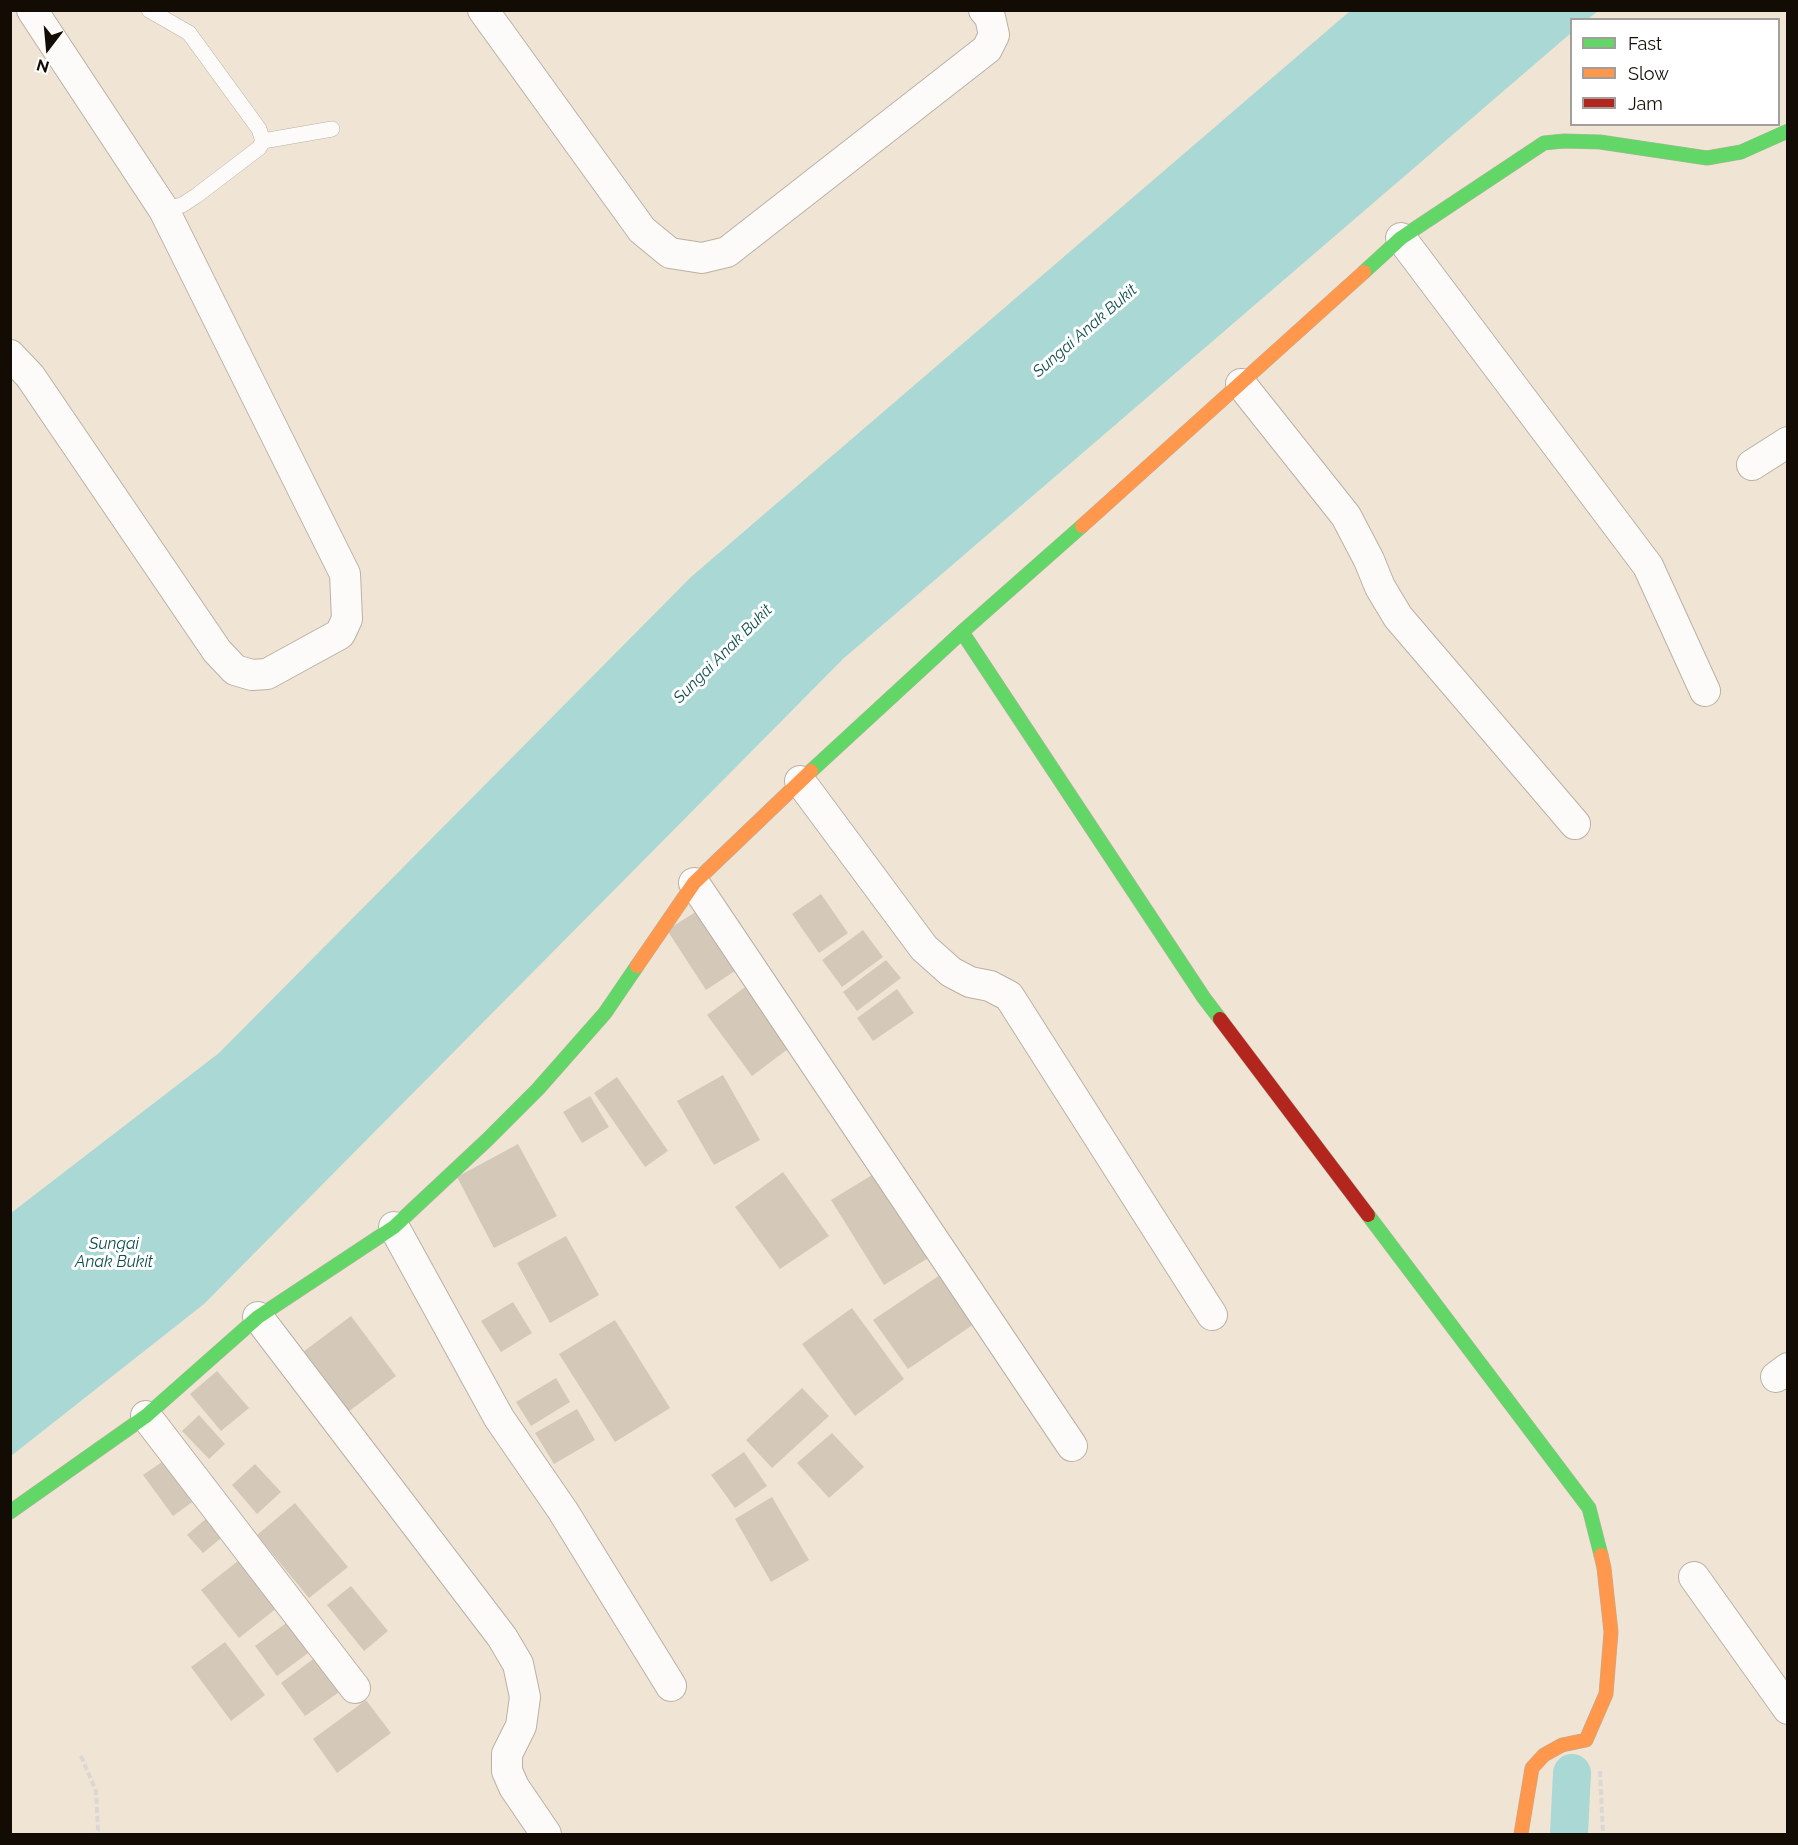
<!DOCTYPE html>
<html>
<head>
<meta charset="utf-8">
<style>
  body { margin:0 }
  #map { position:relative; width:1798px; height:1845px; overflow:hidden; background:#f0e5d5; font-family:Raleway,sans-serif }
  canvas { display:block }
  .frame { position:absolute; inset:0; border:12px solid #130c04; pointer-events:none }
  .legend { position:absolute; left:1570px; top:18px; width:210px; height:108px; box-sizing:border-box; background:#fff; border:2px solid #a19e9b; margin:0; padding:8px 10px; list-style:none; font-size:18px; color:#130c04 }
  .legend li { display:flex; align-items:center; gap:12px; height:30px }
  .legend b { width:30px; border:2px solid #a19e9b }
  .north { position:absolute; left:18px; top:18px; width:60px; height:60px; -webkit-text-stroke:4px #fff; paint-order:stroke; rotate:196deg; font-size:16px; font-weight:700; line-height:24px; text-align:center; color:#130c04 }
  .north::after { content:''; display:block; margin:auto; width:21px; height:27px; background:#130c04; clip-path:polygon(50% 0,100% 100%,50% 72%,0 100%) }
</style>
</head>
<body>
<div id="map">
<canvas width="1798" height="1845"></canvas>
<div class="frame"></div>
<ul class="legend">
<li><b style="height:8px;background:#63d668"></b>Fast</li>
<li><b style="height:8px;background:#ff974d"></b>Slow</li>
<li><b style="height:8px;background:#b3261e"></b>Jam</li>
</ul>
<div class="north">N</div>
</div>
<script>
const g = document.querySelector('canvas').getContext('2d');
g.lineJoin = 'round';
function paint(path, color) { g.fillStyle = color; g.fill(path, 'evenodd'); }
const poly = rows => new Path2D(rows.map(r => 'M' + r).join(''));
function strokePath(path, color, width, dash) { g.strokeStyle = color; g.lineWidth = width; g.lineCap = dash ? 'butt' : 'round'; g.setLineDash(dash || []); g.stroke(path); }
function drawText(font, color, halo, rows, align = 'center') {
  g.font = font + ' Raleway,sans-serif'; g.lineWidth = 6; g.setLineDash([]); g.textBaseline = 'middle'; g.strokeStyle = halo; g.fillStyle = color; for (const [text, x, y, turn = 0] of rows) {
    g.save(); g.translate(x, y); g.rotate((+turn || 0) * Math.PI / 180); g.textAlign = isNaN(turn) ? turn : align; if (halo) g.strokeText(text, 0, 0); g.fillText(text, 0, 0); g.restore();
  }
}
paint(poly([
  [1350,11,1598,11,1588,19,1572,20,1571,33,843,659,204,1304,11,1456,11,1213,219,1053,691,577]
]), '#aad8d5');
strokePath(poly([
  [1569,1834,1572,1773]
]), '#aad8d5', 38);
paint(poly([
  [821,894,848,933,819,953,792,914],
  [705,906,744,965,706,990,667,930],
  [863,930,883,957,842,987,822,960],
  [886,960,901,978,857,1011,843,992],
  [748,985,792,1046,752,1076,707,1015],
  [897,989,914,1013,873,1041,857,1018],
  [723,1075,760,1140,714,1165,677,1101],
  [617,1077,668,1151,645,1167,594,1093],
  [590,1096,609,1127,582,1143,563,1112],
  [518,1144,557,1216,494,1248,457,1177],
  [882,1169,935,1254,884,1285,831,1200],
  [783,1172,829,1236,780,1269,735,1207],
  [566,1236,599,1295,550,1323,517,1263],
  [940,1275,974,1324,908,1369,873,1320],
  [513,1302,532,1333,501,1352,481,1321],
  [852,1308,904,1379,855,1416,802,1344],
  [351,1316,396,1376,344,1415,299,1355],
  [615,1320,670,1408,615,1442,559,1354],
  [217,1371,249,1408,221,1431,190,1394],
  [556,1378,570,1402,531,1426,516,1402],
  [802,1388,829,1416,772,1468,746,1440],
  [577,1409,595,1440,554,1464,535,1433],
  [199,1415,225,1444,209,1459,182,1431],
  [832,1433,864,1467,829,1498,797,1463],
  [744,1452,767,1486,735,1508,711,1475],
  [172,1455,202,1495,173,1516,143,1475],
  [255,1464,281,1492,257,1514,232,1485],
  [772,1497,809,1560,771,1582,735,1519],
  [295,1503,348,1567,309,1598,257,1535],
  [215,1511,231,1530,203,1553,187,1535],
  [243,1557,282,1604,239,1638,201,1590],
  [351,1586,388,1631,364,1651,327,1605],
  [293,1618,315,1648,277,1676,255,1646],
  [225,1642,265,1695,231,1721,191,1667],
  [320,1654,345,1688,305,1716,281,1683],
  [366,1700,391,1733,337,1773,313,1739]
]), '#d4c9b9');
const lane = poly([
  [149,10,189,33,259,129,263,141,259,148,196,196,182,205,164,210],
  [263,141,332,129]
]);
const street = poly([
  [483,10,642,230,670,253,702,258,727,252,987,49,994,35,990,17,984,10],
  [1401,238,1648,566,1705,691],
  [10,355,30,376,217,651,235,670,252,675,267,674,340,634,347,619,345,574,164,210,32,10],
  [1241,384,1346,516,1369,560,1380,587,1398,617,1575,824],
  [1752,465,1788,442],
  [800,781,924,948,951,972,970,982,990,986,1009,996,1212,1315],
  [694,883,1072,1446],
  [394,1227,499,1418,563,1511,671,1686],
  [258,1317,502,1637,518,1664,525,1697,521,1726,507,1754,507,1771,514,1787,546,1834],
  [1776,1377,1788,1368],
  [146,1416,355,1688],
  [1694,1577,1788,1709]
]);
const fast = poly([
  [1364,272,1401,238,1544,143,1564,141,1600,142,1707,158,1741,152,1788,131],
  [962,632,1204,998,1220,1019],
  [811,771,962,632,1082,526],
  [1368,1215,1589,1508,1601,1555],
  [10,1512,146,1416,258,1317,394,1227,487,1140,538,1089,605,1013,637,966]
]);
const slow = poly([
  [1082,526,1364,272],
  [637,966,694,883,811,771],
  [1521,1834,1532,1768,1544,1755,1562,1745,1586,1740,1606,1694,1611,1632,1604,1568,1601,1555]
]);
const jam = poly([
  [1220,1019,1368,1215]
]);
strokePath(lane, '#bab1a5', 16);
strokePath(street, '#bab1a5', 32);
strokePath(fast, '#bab1a5', 15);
strokePath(slow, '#bab1a5', 15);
strokePath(jam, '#bab1a5', 15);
strokePath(poly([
  [81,1756,96,1791,98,1830,96,1834],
  [1600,1771,1603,1834]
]), '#dbd7d2', 4, [6, 3]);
strokePath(lane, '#fdfbf9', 15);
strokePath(street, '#fdfbf9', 30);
strokePath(fast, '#63d668', 14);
strokePath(slow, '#ff974d', 14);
strokePath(jam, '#b3261e', 14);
drawText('italic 16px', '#0d4e4f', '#fff', [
  ["Sungai Anak Bukit",1085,331,-41],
  ["Sungai Anak Bukit",723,654,-45],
  ["Sungai",114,1244],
  ["Anak Bukit",114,1262]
]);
</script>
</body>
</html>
